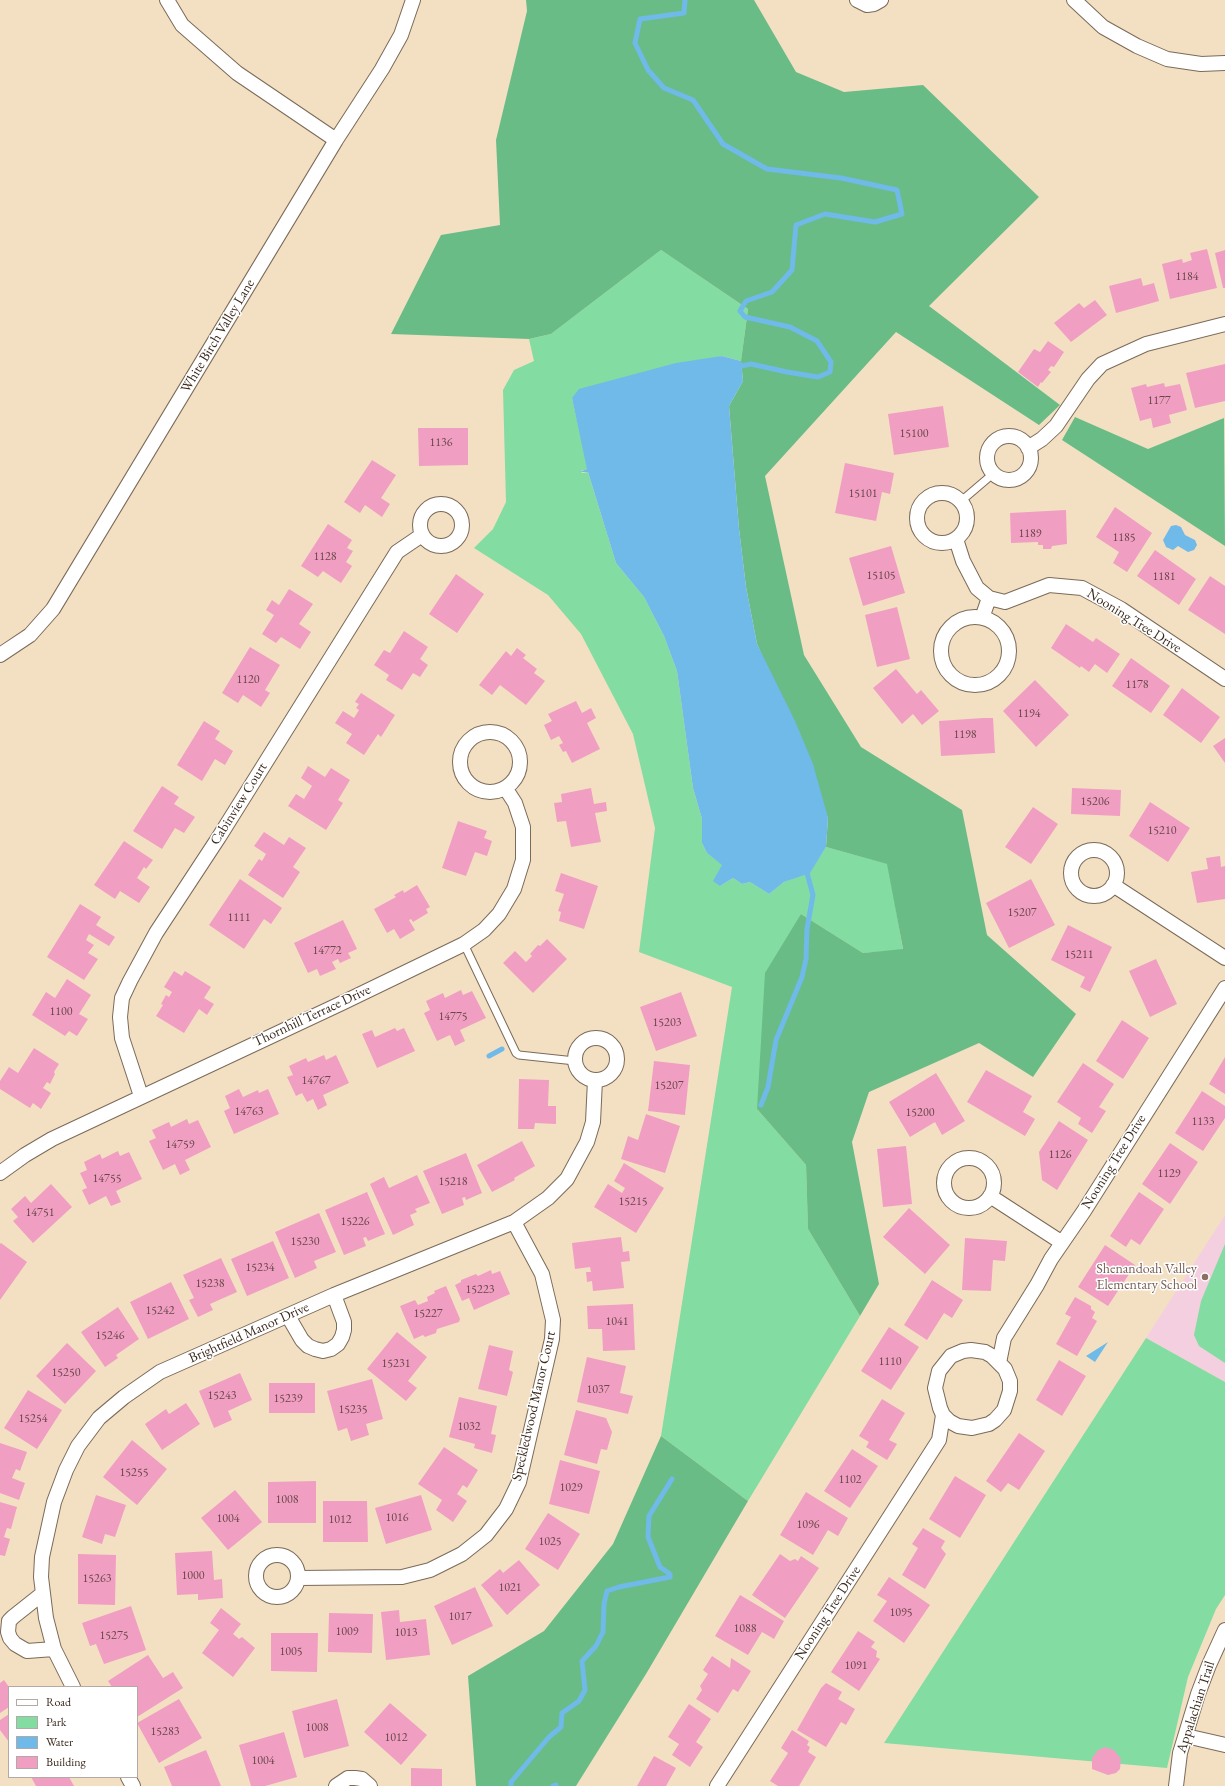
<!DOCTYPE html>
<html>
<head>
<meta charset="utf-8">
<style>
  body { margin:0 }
  #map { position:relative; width:1225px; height:1786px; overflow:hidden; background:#f3e0c3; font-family:"EB Garamond",serif }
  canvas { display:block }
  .legend { position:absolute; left:8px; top:1686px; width:130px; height:92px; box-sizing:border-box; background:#fff; border:1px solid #b1aaa5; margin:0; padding:5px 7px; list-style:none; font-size:12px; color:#3b2a1e }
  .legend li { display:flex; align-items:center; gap:8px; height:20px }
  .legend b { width:20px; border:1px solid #b1aaa5 }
</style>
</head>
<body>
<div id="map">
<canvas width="1225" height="1786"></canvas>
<ul class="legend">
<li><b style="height:5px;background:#fff"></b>Road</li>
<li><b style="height:11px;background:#83dca1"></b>Park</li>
<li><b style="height:11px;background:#6fbae8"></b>Water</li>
<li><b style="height:11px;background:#f19ec3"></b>Building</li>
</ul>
</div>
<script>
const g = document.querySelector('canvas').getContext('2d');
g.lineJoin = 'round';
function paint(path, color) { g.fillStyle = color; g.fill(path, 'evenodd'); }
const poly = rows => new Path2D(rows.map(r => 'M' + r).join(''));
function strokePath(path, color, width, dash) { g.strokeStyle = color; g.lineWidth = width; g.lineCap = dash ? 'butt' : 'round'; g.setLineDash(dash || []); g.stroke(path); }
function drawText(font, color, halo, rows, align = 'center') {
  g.font = font + ' "EB Garamond",serif'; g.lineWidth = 3; g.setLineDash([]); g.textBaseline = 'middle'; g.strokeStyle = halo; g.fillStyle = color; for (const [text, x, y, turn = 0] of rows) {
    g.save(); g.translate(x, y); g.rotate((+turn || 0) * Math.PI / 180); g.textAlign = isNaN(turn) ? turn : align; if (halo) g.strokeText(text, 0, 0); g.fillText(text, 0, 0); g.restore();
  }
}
paint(poly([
  [1225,1215,1225,1382,1146,1338]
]), '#f3cfdf');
paint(poly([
  [661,250,748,309,741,361,722,356,572,398,588,469,581,471,582,473,588,472,616,563,644,597,664,636,677,671,693,788,702,819,702,843,707,853,723,865,720,886,733,878,742,884,750,882,769,894,784,882,810,872,826,847,888,864,903,950,863,953,801,914,757,1109,806,1165,808,1229,860,1316,748,1501,661,1436,732,987,639,952,655,828,633,734,581,634,548,595,474,548,493,529,506,502,503,390,514,370,534,361,529,339,551,334],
  [1225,1244,1225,1363,1199,1346,1194,1335,1201,1301],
  [1146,1338,1225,1382,1225,1595,1216,1609,1188,1677,1167,1768,884,1743]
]), '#83dca1');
paint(poly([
  [526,0,754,0,796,72,844,92,923,85,1039,197,929,306,1060,405,1039,425,896,332,765,476,804,655,861,747,962,810,987,935,1076,1014,1033,1077,979,1043,869,1092,852,1142,879,1284,860,1316,808,1229,806,1165,757,1109,765,973,801,914,863,953,903,949,887,864,826,847,828,818,774,682,757,644,746,587,739,529,729,406,743,381,741,361,748,309,661,250,551,334,529,339,391,334,441,235,500,225,496,140,527,11],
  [1075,417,1148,449,1224,418,1225,546,1062,440],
  [661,1436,748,1501,646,1674,576,1786,476,1786,468,1676,544,1631,613,1544]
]), '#6abc87');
paint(poly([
  [722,356,741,361,743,381,729,406,739,529,746,587,757,644,795,721,813,764,828,818,826,847,810,873,784,882,769,894,750,882,742,884,733,878,720,886,713,881,722,865,707,853,702,843,702,819,693,788,677,671,664,636,644,597,616,563,588,472,580,472,587,469,572,398,579,389,676,363],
  [1176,525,1181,527,1185,535,1195,540,1197,545,1194,550,1188,552,1178,546,1173,550,1166,547,1163,540,1171,526],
  [1108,1342,1095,1362,1086,1356]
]), '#6fbae8');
strokePath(poly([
  [685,0,684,13,640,19,635,43,648,70,664,88,693,100,723,144,767,169,841,178,897,190,902,214,875,222,825,214,796,225,792,270,772,292,746,301,740,311,745,317,790,327,817,341,831,362,830,372,818,377,787,372,751,364,741,366],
  [489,1056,502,1049],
  [761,1105,768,1087,776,1040,802,977,806,959,807,929,813,895,807,873],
  [511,1786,511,1782,549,1737,561,1727,562,1713,579,1701,585,1690,582,1661,596,1646,603,1632,604,1604,607,1591,619,1587,670,1577,670,1574,660,1567,648,1537,649,1516,672,1479],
  [553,1786,556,1785]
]), '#6fbae8', 5);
paint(poly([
  [1207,249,1217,288,1170,299,1162,264,1182,259,1183,263,1192,260,1190,253],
  [1225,250,1225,288,1223,288,1215,253],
  [1141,278,1143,286,1154,283,1159,301,1116,313,1109,286],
  [1095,300,1107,315,1071,342,1054,323,1079,303,1084,308],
  [1048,341,1064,352,1054,367,1051,366,1048,370,1051,372,1042,383,1041,382,1038,387,1018,372,1034,349,1040,352],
  [1225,364,1225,401,1195,408,1186,373],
  [1164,383,1165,387,1180,384,1187,410,1169,415,1171,423,1153,428,1151,418,1140,421,1131,388,1146,384,1147,387],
  [943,406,949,447,894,455,888,414],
  [418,428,468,428,468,465,419,466],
  [372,460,396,475,381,498,390,504,382,517,365,505,360,513,344,502],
  [845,463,894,473,890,494,882,492,876,521,835,513],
  [1115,507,1152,533,1127,572,1113,563,1119,552,1096,537],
  [1066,510,1067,544,1052,546,1051,549,1043,549,1043,545,1038,545,1038,542,1011,543,1010,513],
  [328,524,352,540,347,548,353,551,346,562,352,566,341,583,323,571,318,577,301,566],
  [891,546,905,593,863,606,849,558],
  [1155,550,1196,579,1179,605,1137,576],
  [456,574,484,594,457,633,429,614],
  [1210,576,1225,586,1225,634,1188,610],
  [289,589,313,604,299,624,311,632,300,649,281,637,276,643,262,634,274,615,266,610,272,600,279,605],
  [897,607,910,659,877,667,865,615],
  [1066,624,1093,642,1096,638,1120,654,1107,673,1095,664,1089,672,1081,666,1080,668,1051,648],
  [404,631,428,647,420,659,428,665,420,677,413,673,402,690,386,680,389,675,374,665,384,650,390,653],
  [250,647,280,665,265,690,270,693,261,707,243,695,238,703,222,693],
  [517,648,526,655,523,658,537,669,534,673,545,681,526,705,500,685,492,695,479,685,506,651,511,656],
  [1131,658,1170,686,1151,713,1112,686],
  [896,669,917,694,921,690,939,711,922,725,913,714,902,724,873,688],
  [1035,680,1069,715,1036,747,1003,711],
  [1182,688,1220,717,1201,743,1163,715],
  [361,693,395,715,381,737,378,734,364,755,346,743,352,734,335,723,343,711,354,718,359,710,356,708,359,704,355,702],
  [576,701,582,713,591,708,596,718,587,723,600,749,572,763,566,751,563,752,559,745,563,743,559,736,551,740,544,725,552,721,548,714],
  [983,718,993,718,995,753,941,756,939,721],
  [204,721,220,731,215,739,233,751,225,765,215,759,202,781,177,765],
  [1225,738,1225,763,1213,746],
  [308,766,325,777,331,768,350,780,338,800,343,803,326,830,288,806,296,794,304,799,312,786,301,778],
  [162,786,179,797,174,804,195,817,184,833,175,828,162,849,133,831],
  [591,788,594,804,606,802,607,811,595,813,601,842,571,847,566,821,557,822,554,803,562,802,561,794],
  [1072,788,1121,790,1120,816,1071,814],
  [1150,802,1190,828,1168,862,1129,836],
  [1033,807,1058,824,1031,864,1005,847],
  [458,821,487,831,484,838,492,841,487,856,475,852,466,876,442,868],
  [264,832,284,845,289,837,306,848,293,867,300,872,283,898,248,875,259,859,262,861,266,854,254,846],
  [124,841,153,860,146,869,144,867,137,878,150,887,139,903,120,891,115,899,94,885],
  [1220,856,1221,867,1225,866,1225,899,1197,903,1191,872,1208,869,1206,858],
  [561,873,598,886,584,929,559,921,561,912,558,911,564,894,555,891],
  [240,879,282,908,271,924,264,919,244,949,209,925],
  [1031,879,1055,925,1009,948,986,903],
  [417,885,430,907,426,909,428,913,413,922,411,919,409,920,415,930,400,939,394,929,387,933,374,909,396,897,394,895,403,890,404,893],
  [80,904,101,917,96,925,115,937,109,946,89,934,86,940,94,945,88,953,98,959,84,980,47,957],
  [343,920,357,949,348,953,351,958,340,963,338,959,332,962,336,969,320,976,317,969,308,973,294,943],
  [1068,925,1112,947,1090,992,1080,987,1085,977,1051,960],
  [547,939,567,959,533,993,503,963,515,951,526,962,532,956,530,954,538,945,540,946],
  [1156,959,1177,1004,1150,1017,1129,971],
  [174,971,182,976,185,971,211,987,204,998,214,1004,207,1015,199,1009,184,1033,156,1016,163,1005,161,1004,166,995,169,997,172,992,164,987],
  [67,979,91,995,79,1014,88,1019,77,1036,69,1031,65,1036,32,1015,46,992,55,998],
  [461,990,463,995,472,991,486,1018,460,1030,465,1041,455,1046,450,1035,437,1041,424,1013,430,1010,426,1001,443,993,445,998],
  [681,992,697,1036,656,1051,640,1007],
  [1122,1020,1149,1038,1123,1079,1096,1061],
  [395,1028,397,1031,404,1028,415,1051,377,1068,362,1034,372,1030,375,1037],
  [34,1048,59,1064,54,1072,55,1074,50,1084,47,1082,43,1088,51,1093,41,1109,33,1103,30,1108,0,1089,0,1081,9,1067,18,1073],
  [324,1055,326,1060,336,1055,349,1083,323,1095,327,1105,318,1110,313,1099,307,1102,302,1093,296,1096,287,1077,293,1075,289,1066,306,1058,308,1062],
  [1225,1057,1225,1094,1209,1084],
  [654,1061,690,1065,685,1115,648,1111],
  [1083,1063,1114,1084,1099,1107,1106,1111,1092,1133,1078,1124,1081,1118,1057,1102],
  [986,1070,1032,1096,1023,1112,1035,1119,1025,1136,967,1102],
  [936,1073,965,1121,942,1135,935,1122,910,1137,889,1102],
  [519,1079,549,1080,548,1106,556,1106,556,1124,535,1123,534,1129,518,1129],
  [239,1089,243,1097,258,1090,259,1093,268,1089,279,1114,234,1134,224,1111,230,1108,225,1096],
  [1202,1091,1225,1106,1225,1118,1203,1151,1175,1133],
  [646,1114,680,1126,665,1173,621,1159,628,1136,638,1140],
  [187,1119,189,1124,198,1120,211,1147,185,1160,190,1170,180,1175,175,1164,163,1170,149,1141,156,1138,152,1130,169,1122,171,1127],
  [1059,1121,1088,1140,1057,1190,1042,1180,1039,1152],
  [522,1141,535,1166,514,1178,515,1180,492,1192,477,1165],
  [1170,1143,1198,1162,1170,1204,1142,1184],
  [906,1146,912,1204,883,1207,877,1149],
  [118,1151,120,1156,129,1152,142,1179,116,1191,121,1202,111,1206,106,1196,89,1205,82,1190,87,1188,80,1173,87,1170,84,1162,100,1154,102,1159],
  [466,1153,482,1193,466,1200,465,1197,462,1198,464,1205,442,1214,423,1171],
  [624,1163,664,1188,636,1233,594,1207,608,1184,622,1193,625,1188,614,1181],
  [417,1175,430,1203,415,1209,417,1212,410,1215,414,1225,393,1235,370,1184,384,1177,389,1188],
  [51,1184,72,1207,33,1243,13,1221,18,1217,11,1209,25,1196,31,1203],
  [367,1192,385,1234,368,1241,366,1237,363,1238,366,1246,344,1255,325,1210],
  [1139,1192,1164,1209,1140,1245,1131,1239,1126,1247,1110,1236],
  [909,1208,950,1245,925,1274,883,1237],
  [319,1213,336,1252,314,1261,317,1268,295,1278,275,1232],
  [621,1237,623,1252,629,1251,630,1261,621,1262,624,1288,593,1291,592,1281,587,1282,586,1272,591,1272,590,1267,575,1269,572,1243],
  [965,1238,1007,1241,1005,1261,993,1260,991,1291,962,1290],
  [273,1241,289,1278,247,1296,231,1259],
  [1,1243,27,1262,0,1300,0,1244],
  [1105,1245,1135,1265,1108,1306,1078,1287],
  [221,1258,237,1292,210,1304,213,1310,198,1317,189,1300,194,1298,183,1275],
  [491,1270,492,1274,500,1271,510,1294,474,1310,469,1298,462,1301,455,1285,461,1282,461,1280,476,1274,478,1276],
  [932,1280,963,1300,952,1318,944,1313,927,1340,904,1325],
  [171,1282,189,1319,148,1339,130,1302],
  [446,1286,460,1319,459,1322,437,1329,436,1333,425,1337,423,1335,414,1339,400,1306,415,1300,418,1305,428,1301,427,1297,435,1293,434,1291],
  [1075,1297,1091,1306,1091,1309,1095,1312,1092,1318,1097,1321,1077,1356,1056,1344,1071,1317,1065,1314],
  [633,1304,635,1350,603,1351,602,1329,588,1329,587,1306],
  [118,1307,139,1339,116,1355,118,1358,105,1367,81,1332],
  [889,1327,919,1347,891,1390,861,1371],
  [397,1332,427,1357,408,1381,417,1388,406,1401,367,1369],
  [67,1343,96,1371,65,1404,36,1376],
  [489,1345,513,1351,509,1370,513,1372,507,1396,478,1389],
  [587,1357,626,1366,620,1393,633,1396,628,1414,577,1402],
  [1059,1360,1086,1376,1062,1416,1036,1400],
  [240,1373,252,1400,228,1411,232,1420,214,1428,199,1391],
  [372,1379,383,1419,366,1424,369,1435,351,1441,347,1428,338,1431,327,1391],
  [269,1383,315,1383,315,1413,269,1413],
  [28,1390,62,1410,37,1449,4,1428],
  [459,1397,497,1406,491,1434,496,1435,492,1453,474,1448,475,1444,449,1437],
  [882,1399,905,1413,889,1440,897,1444,887,1460,866,1447,869,1442,859,1436],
  [186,1403,200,1424,162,1450,145,1424,166,1409,169,1414],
  [576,1410,606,1418,612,1432,607,1450,601,1449,597,1464,564,1455],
  [1019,1433,1045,1451,1019,1490,1008,1483,1001,1492,986,1481],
  [132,1440,167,1469,137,1505,103,1477],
  [0,1443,27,1452,20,1471,16,1469,12,1478,25,1483,19,1500,0,1493],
  [444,1447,478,1470,467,1488,463,1485,457,1494,467,1501,453,1522,436,1510,442,1500,418,1484],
  [852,1449,878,1466,850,1508,824,1491],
  [560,1460,600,1471,589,1514,549,1504],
  [955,1476,986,1495,960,1538,929,1519],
  [316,1481,316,1523,268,1523,268,1482],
  [235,1490,262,1522,228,1550,201,1518],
  [806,1492,848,1518,838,1536,828,1530,813,1555,780,1535],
  [96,1495,126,1505,115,1537,105,1534,102,1544,82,1537],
  [421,1495,432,1530,386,1544,375,1508],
  [323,1501,367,1501,368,1542,323,1542],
  [0,1502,17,1507,11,1529,7,1528,4,1537,10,1539,5,1556,0,1555],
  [548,1513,580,1534,558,1570,525,1549],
  [923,1528,945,1541,941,1548,946,1554,925,1589,902,1575,918,1548,912,1544],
  [212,1551,214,1580,222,1579,223,1598,198,1600,198,1594,177,1595,175,1553],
  [78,1554,116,1555,115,1605,78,1604],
  [780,1554,790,1561,795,1559,798,1561,801,1556,819,1568,785,1618,752,1595],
  [519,1560,540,1585,507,1615,481,1585,500,1569,503,1573],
  [889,1577,930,1605,904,1643,873,1621,887,1601,877,1595],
  [475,1587,493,1626,452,1645,434,1606],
  [740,1595,784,1621,774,1639,762,1632,748,1655,715,1636],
  [131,1606,146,1650,104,1664,96,1644,90,1646,82,1623],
  [221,1608,241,1624,233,1634,239,1639,242,1637,255,1648,233,1677,202,1653,219,1630,210,1623],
  [399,1610,400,1622,426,1619,430,1655,386,1660,381,1612],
  [329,1613,373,1614,372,1653,328,1652],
  [858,1631,875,1642,871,1647,877,1651,876,1657,880,1659,859,1691,831,1672],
  [271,1633,318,1633,317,1672,271,1671],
  [148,1655,163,1678,173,1672,183,1688,137,1717,137,1687,112,1687,108,1681],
  [712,1656,730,1668,731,1658,751,1671,738,1692,733,1689,718,1713,696,1699,702,1690,700,1686,708,1674,703,1670],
  [4,1680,9,1687,9,1707,0,1713,0,1683],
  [826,1683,842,1692,838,1699,855,1709,846,1725,841,1722,826,1747,797,1730,821,1688],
  [179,1699,202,1738,159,1763,137,1723],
  [337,1699,349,1746,304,1758,292,1711],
  [390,1703,427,1735,401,1765,364,1732],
  [689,1704,711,1719,696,1742,703,1747,690,1767,672,1755,679,1744,668,1737],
  [9,1714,9,1742,0,1730,0,1720],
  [792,1730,809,1741,807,1745,810,1747,808,1752,816,1757,799,1786,778,1786,770,1781,788,1753,781,1748],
  [284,1732,297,1777,265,1786,251,1786,239,1745],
  [1105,1747,1114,1750,1121,1759,1120,1769,1116,1773,1108,1775,1092,1769,1092,1758,1098,1750],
  [206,1750,221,1786,172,1786,164,1767],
  [654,1756,676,1768,666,1786,637,1786],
  [411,1768,442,1769,442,1786,411,1786],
  [31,1777,69,1777,74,1786,36,1786]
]), '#f19ec3');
const service = poly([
  [960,502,994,473],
  [464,944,516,1053,519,1055,575,1061]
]);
const minor = poly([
  [167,0,182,25,237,73,336,140],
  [857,0,867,5,874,4,881,0],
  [1074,0,1103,27,1137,46,1167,59,1201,64,1225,63],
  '987 458a22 22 0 1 1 44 0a22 22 0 1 1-44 0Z',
  [1028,448,1042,439,1056,426,1088,379,1102,364,1146,344,1225,324],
  '917 518a25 25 0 1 1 50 0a25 25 0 1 1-50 0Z',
  '420 525a21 21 0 1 1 42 0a21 21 0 1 1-42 0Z',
  [956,539,963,561,977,588,989,598],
  '941 651a34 34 0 1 1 68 0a34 34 0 1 1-68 0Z',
  [982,618,989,598,1005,602,1049,585,1082,588,1121,609,1225,679],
  [0,655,30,635,53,609,336,140,382,69,401,35,413,0],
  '460 762a30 30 0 1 1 60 0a30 30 0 1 1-60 0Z',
  '1071 873a23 23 0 1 1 46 0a23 23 0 1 1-46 0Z',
  [1113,885,1225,958],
  '575 1059a21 21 0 1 1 42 0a21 21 0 1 1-42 0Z',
  [141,1096,122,1038,120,1017,122,998,130,981,156,933,219,837,397,552,422,535],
  '944 1183a25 25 0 1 1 50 0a25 25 0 1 1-50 0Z',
  [0,1173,25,1155,52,1139,342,1003,464,944,484,930,499,914,514,889,523,860,523,827,515,803,506,789],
  [990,1196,1061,1242],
  [288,1316,302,1340,308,1346,315,1349,323,1351,331,1349,338,1344,342,1337,344,1330,344,1322,334,1295],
  [971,1350,985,1352,992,1356,1005,1369,1010,1381,1010,1391,1004,1410,995,1420,989,1424,972,1428,958,1426,949,1421,943,1415,940,1408,935,1388,939,1371,951,1356,963,1351,971,1350],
  [999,1363,1004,1338,1037,1285,1051,1259,1084,1211,1225,988],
  '256 1576a21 21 0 1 1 42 0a21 21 0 1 1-42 0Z',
  [298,1578,402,1577,430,1570,462,1554,486,1535,506,1509,519,1482,552,1339,553,1320,542,1274,514,1222],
  [42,1594,13,1617,9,1621,8,1632,10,1638,15,1644,27,1651,54,1649],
  [73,1687,54,1649,46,1618,41,1577,42,1557,54,1502,66,1470,78,1446,99,1418,124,1397,160,1372,334,1295,514,1222,548,1198,567,1179,587,1142,593,1122,595,1080],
  [1186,1736,1225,1745],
  [128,1777,133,1786],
  [336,1786,348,1778,355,1778,362,1779,370,1786],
  [717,1786,939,1440,943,1415],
  [1176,1786,1180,1753,1198,1694,1209,1665,1225,1630]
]);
strokePath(service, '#7b6a58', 9);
strokePath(minor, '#7b6a58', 16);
strokePath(service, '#fff', 7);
strokePath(minor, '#fff', 14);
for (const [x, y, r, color] of [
  [1205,1277,4,"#8d6e63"]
]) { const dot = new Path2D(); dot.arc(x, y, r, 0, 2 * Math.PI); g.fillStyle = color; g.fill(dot); strokePath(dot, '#fff', 1.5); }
drawText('12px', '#684747', null, [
  ["1184",1187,277],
  ["1177",1159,401],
  ["15100",914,434],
  ["1136",441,443],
  ["15101",863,494],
  ["1189",1030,534],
  ["1185",1124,538],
  ["1128",325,557],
  ["15105",881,576],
  ["1181",1164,577],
  ["1120",248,680],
  ["1178",1137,685],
  ["1194",1029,714],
  ["1198",965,735],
  ["15206",1095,802],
  ["15210",1162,831],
  ["15207",1022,913],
  ["1111",239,918],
  ["14772",327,951],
  ["15211",1079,955],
  ["1100",61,1012],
  ["14775",453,1017],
  ["15203",667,1023],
  ["14767",316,1081],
  ["15207",669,1086],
  ["14763",249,1112],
  ["15200",920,1113],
  ["1133",1203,1122],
  ["14759",180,1145],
  ["1126",1060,1155],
  ["1129",1169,1174],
  ["14755",107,1179],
  ["15218",453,1182],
  ["15215",633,1202],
  ["14751",40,1213],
  ["15226",355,1222],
  ["15230",305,1242],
  ["15234",260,1268],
  ["15238",210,1284],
  ["15223",480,1290],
  ["15242",160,1311],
  ["15227",428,1314],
  ["1041",617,1322],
  ["15246",110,1336],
  ["1110",890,1362],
  ["15231",396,1364],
  ["15250",66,1373],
  ["1037",598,1390],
  ["15243",222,1396],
  ["15239",288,1399],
  ["15235",353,1410],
  ["15254",33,1419],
  ["1032",469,1427],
  ["15255",134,1473],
  ["1102",850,1480],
  ["1029",571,1488],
  ["1008",287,1500],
  ["1016",397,1518],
  ["1004",228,1519],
  ["1012",340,1520],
  ["1096",808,1525],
  ["1025",550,1542],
  ["1000",193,1576],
  ["15263",97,1579],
  ["1021",510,1588],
  ["1095",901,1613],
  ["1017",460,1617],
  ["1088",745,1629],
  ["1009",347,1632],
  ["1013",406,1633],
  ["15275",114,1636],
  ["1005",291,1652],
  ["1091",856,1666],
  ["1008",317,1728],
  ["15283",165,1732],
  ["1012",396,1738],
  ["1004",263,1761]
]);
drawText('14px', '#3b2a1e', '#fff', [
  ["White Birch Valley Lane",218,336,-59],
  ["Nooning Tree Drive",1134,621,32],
  ["Cabinview Court",239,804,-58],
  ["Thornhill Terrace Drive",312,1016,-25],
  ["Nooning Tree Drive",1114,1162,-58],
  ["Brightfield Manor Drive",249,1333,-24],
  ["Speckledwood Manor Court",534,1406,-77],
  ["Nooning Tree Drive",828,1613,-57],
  ["Appalachian Trail",1196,1707,-72]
]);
drawText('14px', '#785e54', '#fff', [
  ["Shenandoah Valley",1197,1269],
  ["Elementary School",1197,1285]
], 'right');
</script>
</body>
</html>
